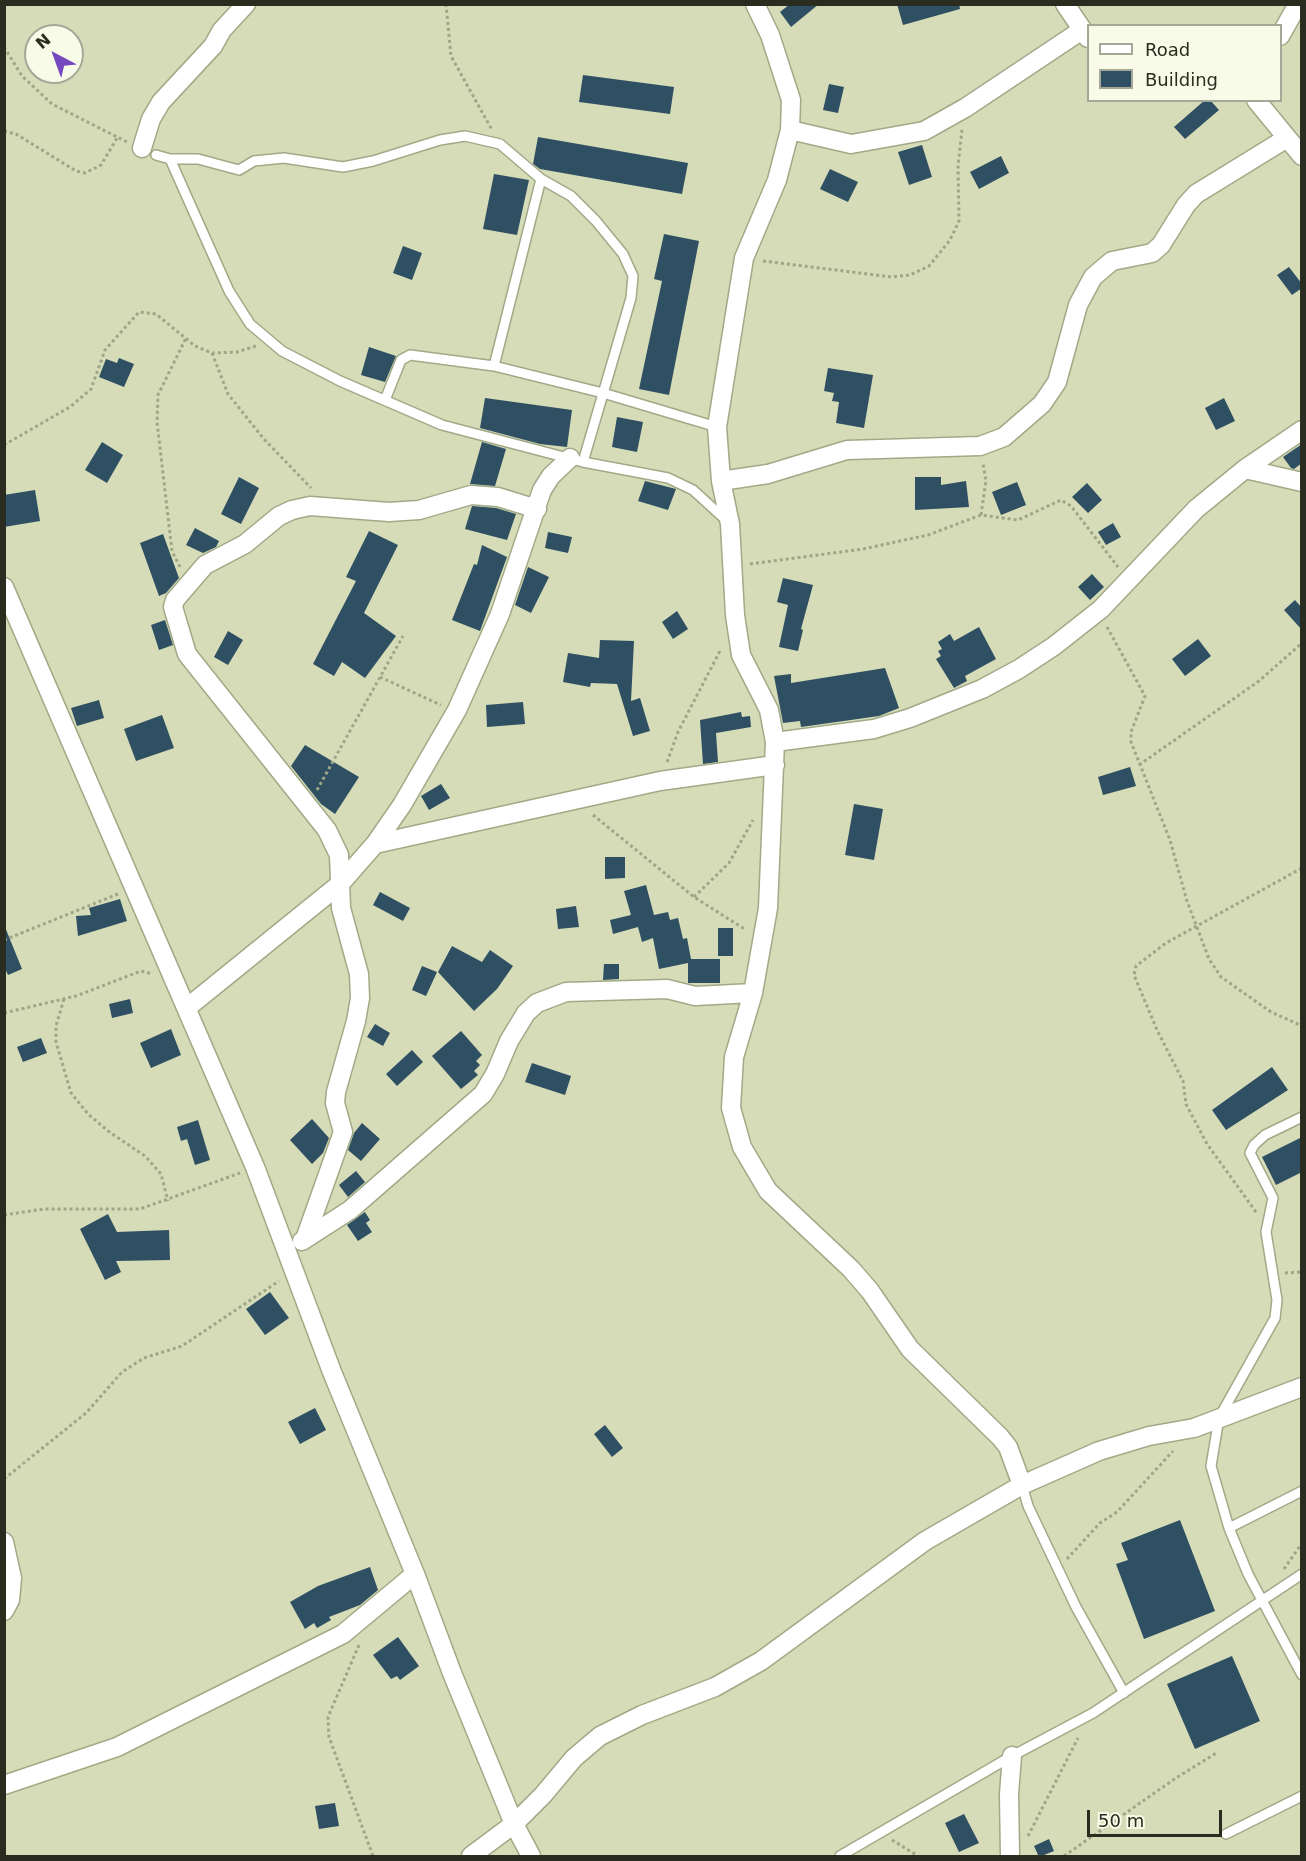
<!DOCTYPE html>
<html>
<head>
<meta charset="utf-8">
<style>
  body { margin:0 }
  #map { position:relative; width:1306px; height:1861px; overflow:hidden; background:#d5dcb7; font-family:"DejaVu Sans",sans-serif }
  canvas { display:block }
  .frame { position:absolute; inset:0; border:6px solid #292c1e; pointer-events:none }
  .legend { position:absolute; left:1087px; top:24px; width:195px; height:78px; box-sizing:border-box; background:#f7fbe8; border:2px solid #a5a897; margin:0; padding:8px 10px; list-style:none; font-size:18px; color:#292c1e }
  .legend li { display:flex; align-items:center; gap:12px; height:30px }
  .legend b { width:30px; border:2px solid #a5a897 }
  .north { position:absolute; left:24px; top:24px; width:60px; height:60px; box-sizing:border-box; background:#f7fbe8; border:2px solid #a5a897; border-radius:50%; rotate:319deg; font-size:16px; font-weight:700; line-height:24px; text-align:center; color:#292c1e }
  .north::after { content:''; display:block; margin:auto; width:21px; height:27px; background:#7548c0; clip-path:polygon(50% 0,100% 100%,50% 72%,0 100%) }
  .scale { position:absolute; left:1087px; top:1810px; width:135px; height:27px; box-sizing:border-box; border:3px solid #292c1e; border-top:0; padding-left:8px; font-size:18px; line-height:21px; white-space:nowrap; color:#292c1e; -webkit-text-stroke:4px #f7fbe8; paint-order:stroke }
</style>
</head>
<body>
<div id="map">
<canvas width="1306" height="1861"></canvas>
<div class="frame"></div>
<ul class="legend">
<li><b style="height:8px;background:#fff"></b>Road</li>
<li><b style="height:16px;background:#2f4f63"></b>Building</li>
</ul>
<div class="north">N</div>
<div class="scale">50 m</div>
</div>
<script>
const g = document.querySelector('canvas').getContext('2d');
g.lineJoin = 'round';
function paint(path, color) { g.fillStyle = color; g.fill(path, 'evenodd'); }
const poly = rows => new Path2D(rows.map(r => 'M' + r).join(''));
function strokePath(path, color, width, dash) { g.strokeStyle = color; g.lineWidth = width; g.lineCap = dash ? 'butt' : 'round'; g.setLineDash(dash || []); g.stroke(path); }
paint(poly([
  [790,4,819,4,791,27,780,12],
  [897,4,959,4,960,9,903,25],
  [583,75,674,87,670,114,579,102],
  [829,84,844,87,838,113,823,110],
  [1205,100,1210,100,1219,110,1185,139,1174,127],
  [538,137,688,163,682,194,540,169,533,164],
  [922,145,932,177,909,185,898,152],
  [1001,156,1009,173,979,189,970,172],
  [830,169,858,182,848,202,820,189],
  [494,174,529,180,517,235,483,229],
  [664,234,699,241,669,395,639,389,662,281,654,279],
  [403,246,422,253,412,280,393,273],
  [1289,267,1302,284,1302,288,1292,295,1277,275],
  [369,347,396,356,385,382,361,375],
  [119,358,134,364,124,387,99,377,106,359,117,363],
  [828,368,873,375,864,428,836,423,839,402,832,401,834,393,824,391],
  [485,398,572,410,567,447,540,444,480,428],
  [1224,398,1235,421,1216,430,1205,408],
  [617,417,643,422,637,452,612,447],
  [102,442,123,455,107,483,85,470],
  [482,442,506,449,495,486,470,484],
  [1302,444,1302,463,1294,469,1291,468,1283,457],
  [239,477,259,488,241,524,221,514],
  [915,477,941,477,941,485,966,481,969,507,915,510],
  [645,481,676,489,668,510,638,501],
  [1017,482,1026,505,1001,515,992,492],
  [1087,483,1102,500,1088,513,1072,497],
  [35,490,40,521,4,527,4,495],
  [472,506,496,508,516,514,507,540,465,529],
  [1113,523,1121,537,1106,545,1098,532],
  [195,528,219,541,216,547,203,553,186,545],
  [369,531,398,545,364,613,396,636,365,678,342,662,334,676,313,664,356,581,346,577],
  [548,532,572,537,568,553,545,548],
  [163,534,179,578,166,593,159,596,140,543],
  [482,545,507,557,480,631,452,620,474,564,477,565],
  [528,567,549,577,531,613,515,605],
  [1092,574,1104,587,1090,600,1078,587],
  [783,578,813,585,801,629,803,630,798,651,779,647,788,605,777,602],
  [1295,600,1302,608,1302,630,1284,610],
  [677,611,688,629,673,639,662,622],
  [165,620,173,645,159,650,151,625],
  [979,627,996,659,965,676,967,681,954,688,936,659,941,656,938,651,942,649,938,642,950,634,954,641],
  [228,631,243,640,228,665,214,657],
  [1198,639,1211,656,1185,676,1172,659],
  [600,640,634,641,631,701,640,698,650,731,633,736,617,684,591,683,590,687,563,682,568,653,599,658],
  [885,668,899,708,879,716,801,727,800,721,783,723,774,676,791,674,791,683],
  [99,700,104,718,77,726,71,708],
  [523,702,525,724,487,727,486,705],
  [741,712,742,717,750,716,751,727,716,733,718,762,703,764,700,720],
  [162,715,174,748,136,761,124,729],
  [305,745,359,777,335,814,321,804,291,766],
  [1130,767,1136,786,1103,795,1098,777],
  [441,784,450,798,429,810,421,796],
  [854,804,883,809,874,860,845,855],
  [605,857,625,857,625,878,605,879],
  [646,885,654,915,668,912,670,920,678,918,683,939,687,938,691,959,720,959,720,983,688,983,688,963,659,969,653,938,642,942,638,927,613,934,610,920,631,915,624,891],
  [380,892,410,908,403,921,373,905],
  [120,899,127,921,78,936,76,916,91,915,89,908],
  [576,906,579,927,558,929,556,909],
  [5,927,22,969,8,975,4,966],
  [718,928,733,928,733,956,718,956],
  [452,946,482,962,490,950,513,966,497,989,474,1011,438,972],
  [604,964,619,964,619,979,603,980],
  [422,966,437,972,426,996,412,990],
  [130,999,133,1013,112,1018,109,1004],
  [375,1024,390,1033,383,1046,367,1037],
  [171,1029,181,1055,151,1068,140,1043],
  [461,1031,482,1055,476,1061,480,1065,474,1071,478,1075,461,1089,432,1056],
  [41,1038,47,1053,23,1062,17,1047],
  [412,1050,423,1062,397,1086,386,1074],
  [532,1063,571,1076,565,1095,525,1082],
  [1272,1067,1288,1090,1226,1130,1212,1110],
  [312,1119,329,1138,323,1153,312,1164,290,1140],
  [198,1120,210,1160,195,1165,187,1139,181,1141,177,1127],
  [362,1123,380,1139,361,1161,348,1150,354,1133],
  [1302,1137,1302,1172,1276,1185,1262,1157],
  [356,1171,365,1182,348,1197,339,1185],
  [365,1212,370,1220,366,1223,372,1232,358,1241,347,1225],
  [108,1214,117,1232,169,1230,170,1260,116,1261,121,1272,105,1280,80,1229],
  [270,1292,289,1318,265,1335,246,1309],
  [315,1408,326,1430,300,1444,288,1422],
  [605,1425,623,1448,612,1457,594,1434],
  [1180,1520,1215,1611,1144,1639,1116,1564,1128,1560,1121,1543],
  [370,1567,378,1590,360,1605,329,1617,331,1620,317,1628,314,1623,305,1629,290,1602,318,1586],
  [398,1637,419,1666,400,1680,397,1676,391,1679,373,1655],
  [1232,1656,1260,1721,1195,1749,1167,1684],
  [335,1803,339,1826,319,1829,315,1806],
  [964,1814,979,1843,959,1852,945,1823],
  [1049,1839,1054,1851,1039,1857,1034,1846]
]), '#2f4f63');
const lane = poly([
  [156,155,170,159,198,159,239,170,254,161,284,158,343,167,373,161,440,140,465,136,500,144,541,179,571,196,596,221,623,254,633,276,631,298,583,462],
  [170,159,229,291,250,324,282,351,340,381,442,425,583,462,668,478,693,490,726,520],
  [494,366,541,179],
  [385,400,401,360,410,355,494,366,603,393,717,427],
  [1302,1117,1265,1135,1254,1145,1250,1153,1273,1198,1266,1232,1277,1300,1275,1318,1219,1418,1211,1466,1229,1528,1248,1574,1302,1675],
  [1022,1485,1028,1506,1076,1607,1124,1693],
  [1229,1528,1302,1491],
  [1226,1834,1302,1796],
  [840,1856,1012,1756,1093,1713,1302,1574]
]);
const street = poly([
  [755,4,770,35,791,100,790,130,777,180,744,258,717,427,721,481,730,524,735,615,741,655,769,710,775,742,768,908,753,993,734,1057,731,1108,742,1147,768,1191,851,1269,870,1291,910,1349,1000,1437,1008,1447,1022,1485],
  [1065,4,1088,38],
  [1280,36,1298,4],
  [1256,100,1302,156],
  [790,130,851,144,924,131,965,108,1082,30],
  [142,148,151,119,161,102,213,46,222,30,246,4],
  [1245,469,1302,482],
  [721,481,768,474,847,450,980,446,1004,437,1042,404,1057,382,1078,305,1093,277,1112,261,1152,253,1161,245,1186,205,1196,194,1287,138],
  [4,587,255,1167,332,1372,415,1574,452,1673,514,1824,531,1856],
  [775,742,874,729,910,718,982,689,1019,669,1054,646,1101,609,1196,509,1245,469,1302,430],
  [375,844,660,781,775,765],
  [188,1007,340,884,375,844,402,805,457,710,500,614,542,490,551,476,570,458],
  [305,1239,343,1132,335,1103,336,1092,356,1021,360,998,359,974,341,908,339,855,327,830,187,654,173,607,175,600,205,565,245,544,279,516,292,510,310,506,389,512,419,510,471,495,498,497,537,509],
  [302,1241,350,1210,483,1094,495,1074,509,1041,526,1013,537,1003,566,992,667,989,695,996,753,993],
  [4,1542,12,1578,10,1600,4,1611],
  [4,1785,117,1747,343,1634,415,1574],
  [471,1856,514,1824,543,1795,574,1758,600,1736,642,1715,715,1687,761,1661,925,1541,1022,1485,1099,1451,1149,1436,1194,1428,1302,1387],
  [1010,1856,1009,1794,1012,1756]
]);
strokePath(lane, '#a2a986', 12);
strokePath(street, '#a2a986', 21);
strokePath(poly([
  [446,4,451,56,492,130],
  [4,47,22,76,52,104,127,142],
  [4,131,16,134,76,171,85,173,101,165,117,138],
  [763,261,892,277,910,275,929,266,950,240,959,221,958,166,962,130],
  [212,353,228,394,263,438,311,488],
  [4,445,70,407,91,389,105,350,139,312,156,314,195,346,212,353,237,352,256,346],
  [981,515,986,480,983,464],
  [750,564,863,549,928,535,981,515,1018,520,1061,500,1071,506,1118,567],
  [180,567,172,551,157,422,158,395,186,338],
  [1107,627,1145,696,1131,732,1131,742,1170,840,1187,901,1209,959,1221,977,1271,1012,1302,1026],
  [380,677,441,705],
  [667,762,678,732,721,649],
  [1139,765,1259,681,1302,643],
  [317,790,403,636],
  [593,815,694,897,746,930],
  [694,897,729,863,753,820],
  [4,940,118,894],
  [64,999,56,1026,56,1042,71,1093,88,1114,108,1131,145,1156,161,1174,168,1201],
  [4,1013,76,996,141,971,153,974],
  [1256,1212,1207,1144,1186,1104,1183,1081,1157,1030,1134,975,1136,966,1166,943,1302,868],
  [4,1215,44,1209,140,1209,240,1173],
  [1285,1273,1302,1272],
  [4,1479,86,1413,122,1372,144,1358,182,1346,279,1281],
  [1067,1559,1100,1523,1117,1512,1173,1451],
  [1284,1569,1302,1543],
  [359,1645,328,1717,329,1737,373,1856],
  [1028,1836,1078,1738],
  [892,1840,918,1856],
  [1064,1856,1176,1778,1218,1752]
]), '#9fa587', 3, [3, 3]);
strokePath(lane, '#fff', 9);
strokePath(street, '#fff', 18);
</script>
</body>
</html>
